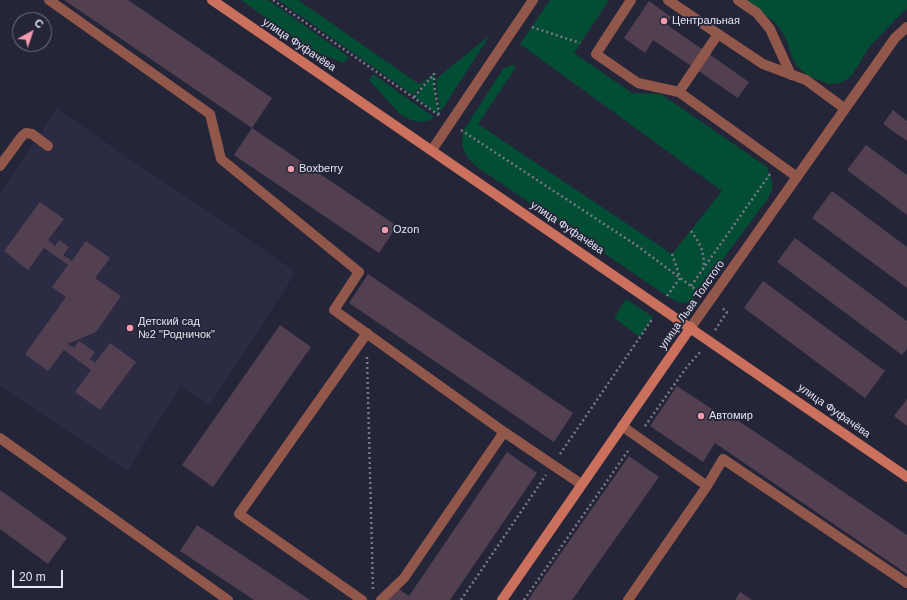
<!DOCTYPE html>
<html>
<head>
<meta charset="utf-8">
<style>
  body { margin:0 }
  #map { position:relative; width:907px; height:600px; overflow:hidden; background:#242538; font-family:Helvetica,sans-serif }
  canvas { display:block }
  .north { position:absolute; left:12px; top:12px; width:40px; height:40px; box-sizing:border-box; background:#242538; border:1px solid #717283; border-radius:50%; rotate:40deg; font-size:11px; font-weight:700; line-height:16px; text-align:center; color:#e4e5f3 }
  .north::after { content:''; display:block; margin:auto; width:14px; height:18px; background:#f29aae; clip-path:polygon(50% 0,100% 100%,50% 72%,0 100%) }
  .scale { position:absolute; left:12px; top:570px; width:51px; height:18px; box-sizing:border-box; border:2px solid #e4e5f3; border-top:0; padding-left:5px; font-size:12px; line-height:14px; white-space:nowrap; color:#e4e5f3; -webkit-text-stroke:3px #242538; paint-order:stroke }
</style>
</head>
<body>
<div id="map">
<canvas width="907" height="600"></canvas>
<div class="north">С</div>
<div class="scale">20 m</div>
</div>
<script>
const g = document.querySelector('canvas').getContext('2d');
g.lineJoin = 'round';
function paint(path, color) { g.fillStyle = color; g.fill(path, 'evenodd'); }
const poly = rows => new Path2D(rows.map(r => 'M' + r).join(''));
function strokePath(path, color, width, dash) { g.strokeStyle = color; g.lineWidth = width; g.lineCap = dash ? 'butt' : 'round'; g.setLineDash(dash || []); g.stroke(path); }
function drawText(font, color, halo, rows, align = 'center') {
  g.font = font + ' Helvetica,sans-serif'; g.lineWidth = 3.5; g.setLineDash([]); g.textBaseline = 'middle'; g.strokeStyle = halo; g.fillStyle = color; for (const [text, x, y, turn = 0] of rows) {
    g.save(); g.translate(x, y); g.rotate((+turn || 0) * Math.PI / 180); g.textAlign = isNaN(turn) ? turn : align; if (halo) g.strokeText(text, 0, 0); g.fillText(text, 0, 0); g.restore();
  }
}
paint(poly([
  [57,109,296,272,210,405,181,386,127,471,0,385,0,194]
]), '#2b2b44');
paint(poly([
  [241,0,268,0,349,57,344,63,312,51],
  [278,0,298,0,419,84,430,77,413,95],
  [550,0,609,0,574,53,632,93,661,94,767,167,772,182,772,189,768,198,694,299,690,302,680,303,667,296,477,167,468,158,464,151,462,143,463,131,503,69,508,66,512,65,516,67,478,124,672,254,722,191,520,44],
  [745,0,907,0,907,8,870,46,854,72,848,79,840,83,829,84,808,76,797,66,792,57,786,39,780,29,773,21],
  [490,35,443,108,440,111,436,86,437,78],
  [434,73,434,85,439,115,414,97],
  [373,74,411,101,434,117,431,120,420,122,411,120,400,114,369,80],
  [626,299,653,317,640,337,614,318]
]), '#034d34');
paint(poly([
  [64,0,128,0,272,98,252,128],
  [649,1,671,17,666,24,749,82,738,98,653,40,645,53,624,38],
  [893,110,907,121,907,141,883,124],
  [252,128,397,226,379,253,234,155],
  [866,145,907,175,907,215,847,170],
  [832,191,907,247,907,288,812,218],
  [40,202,64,219,48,240,55,246,59,240,69,247,63,255,72,261,86,241,110,258,95,278,121,296,96,332,67,344,74,348,79,341,95,352,90,359,95,363,110,343,136,362,100,410,75,392,91,370,64,350,48,371,25,354,66,297,52,287,68,265,44,248,28,270,4,251],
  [795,238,907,321,907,349,902,355,777,262],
  [368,274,573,413,554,442,349,303],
  [763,281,885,371,865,398,744,308],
  [280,325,311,347,213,487,182,465],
  [677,386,730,421,733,417,907,535,907,574,715,443,703,462,650,426],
  [907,399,907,426,894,416],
  [507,452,537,473,450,600,388,600,397,588,409,596],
  [629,456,659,477,572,600,528,600],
  [0,490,67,538,48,564,0,529],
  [197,525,310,600,254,600,180,551],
  [740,592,752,600,735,600]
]), '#524050');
strokePath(poly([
  [273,0,440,116],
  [532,27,580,43],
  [434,73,434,85,439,114],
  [414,97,434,74],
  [461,130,639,247,699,292],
  [691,231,698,241,702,250,704,261,703,270],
  [672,254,680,277],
  [691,286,770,174],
  [667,296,680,278],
  [715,330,727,312,721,307],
  [367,357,373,590],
  [645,426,686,368,701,351],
  [560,454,653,318],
  [461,600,546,475],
  [524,600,630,448]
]), '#787989', 2.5, [2, 3]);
strokePath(poly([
  [49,0,210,114,221,159,359,272,334,310,504,432,581,484],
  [631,0,596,54,638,83,679,92],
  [668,0,718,34],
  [738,0,757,13,770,29,791,75],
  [0,166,22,136,26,133,32,134,48,146],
  [797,177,679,92,718,34,763,64,806,80,844,108],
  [622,426,707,486,723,459,907,583],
  [0,438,228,600],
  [362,600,239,514,367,333],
  [381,600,404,578,504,432],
  [628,600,707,486]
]), '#90574a', 10);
strokePath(poly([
  [432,150,533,0],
  [691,327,895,38,907,27]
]), '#90574a', 10);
strokePath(poly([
  [212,0,907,477],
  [502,600,691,327]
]), '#cb705c', 10);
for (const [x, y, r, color] of [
  [664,21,4,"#f29aae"],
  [291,169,4,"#f29aae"],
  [385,230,4,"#f29aae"],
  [130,328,4,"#f29aae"],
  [701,416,4,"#f29aae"]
]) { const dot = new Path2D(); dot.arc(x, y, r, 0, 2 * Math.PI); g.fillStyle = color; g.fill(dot); strokePath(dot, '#242538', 1.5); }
drawText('11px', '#e4e5f3', '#242538', [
  ["Центральная",672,21],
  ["Boxberry",299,169],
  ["Ozon",393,230],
  ["Детский сад",138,322],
  ["№2 \"Родничок\"",138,335],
  ["Автомир",709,416]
], 'left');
drawText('11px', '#e4e5f3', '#242538', [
  ["улица Фуфачёва",299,45,34],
  ["улица Фуфачёва",567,228,34],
  ["улица Льва Толстого",692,305,-55],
  ["улица Фуфачёва",834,411,35]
]);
</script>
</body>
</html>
